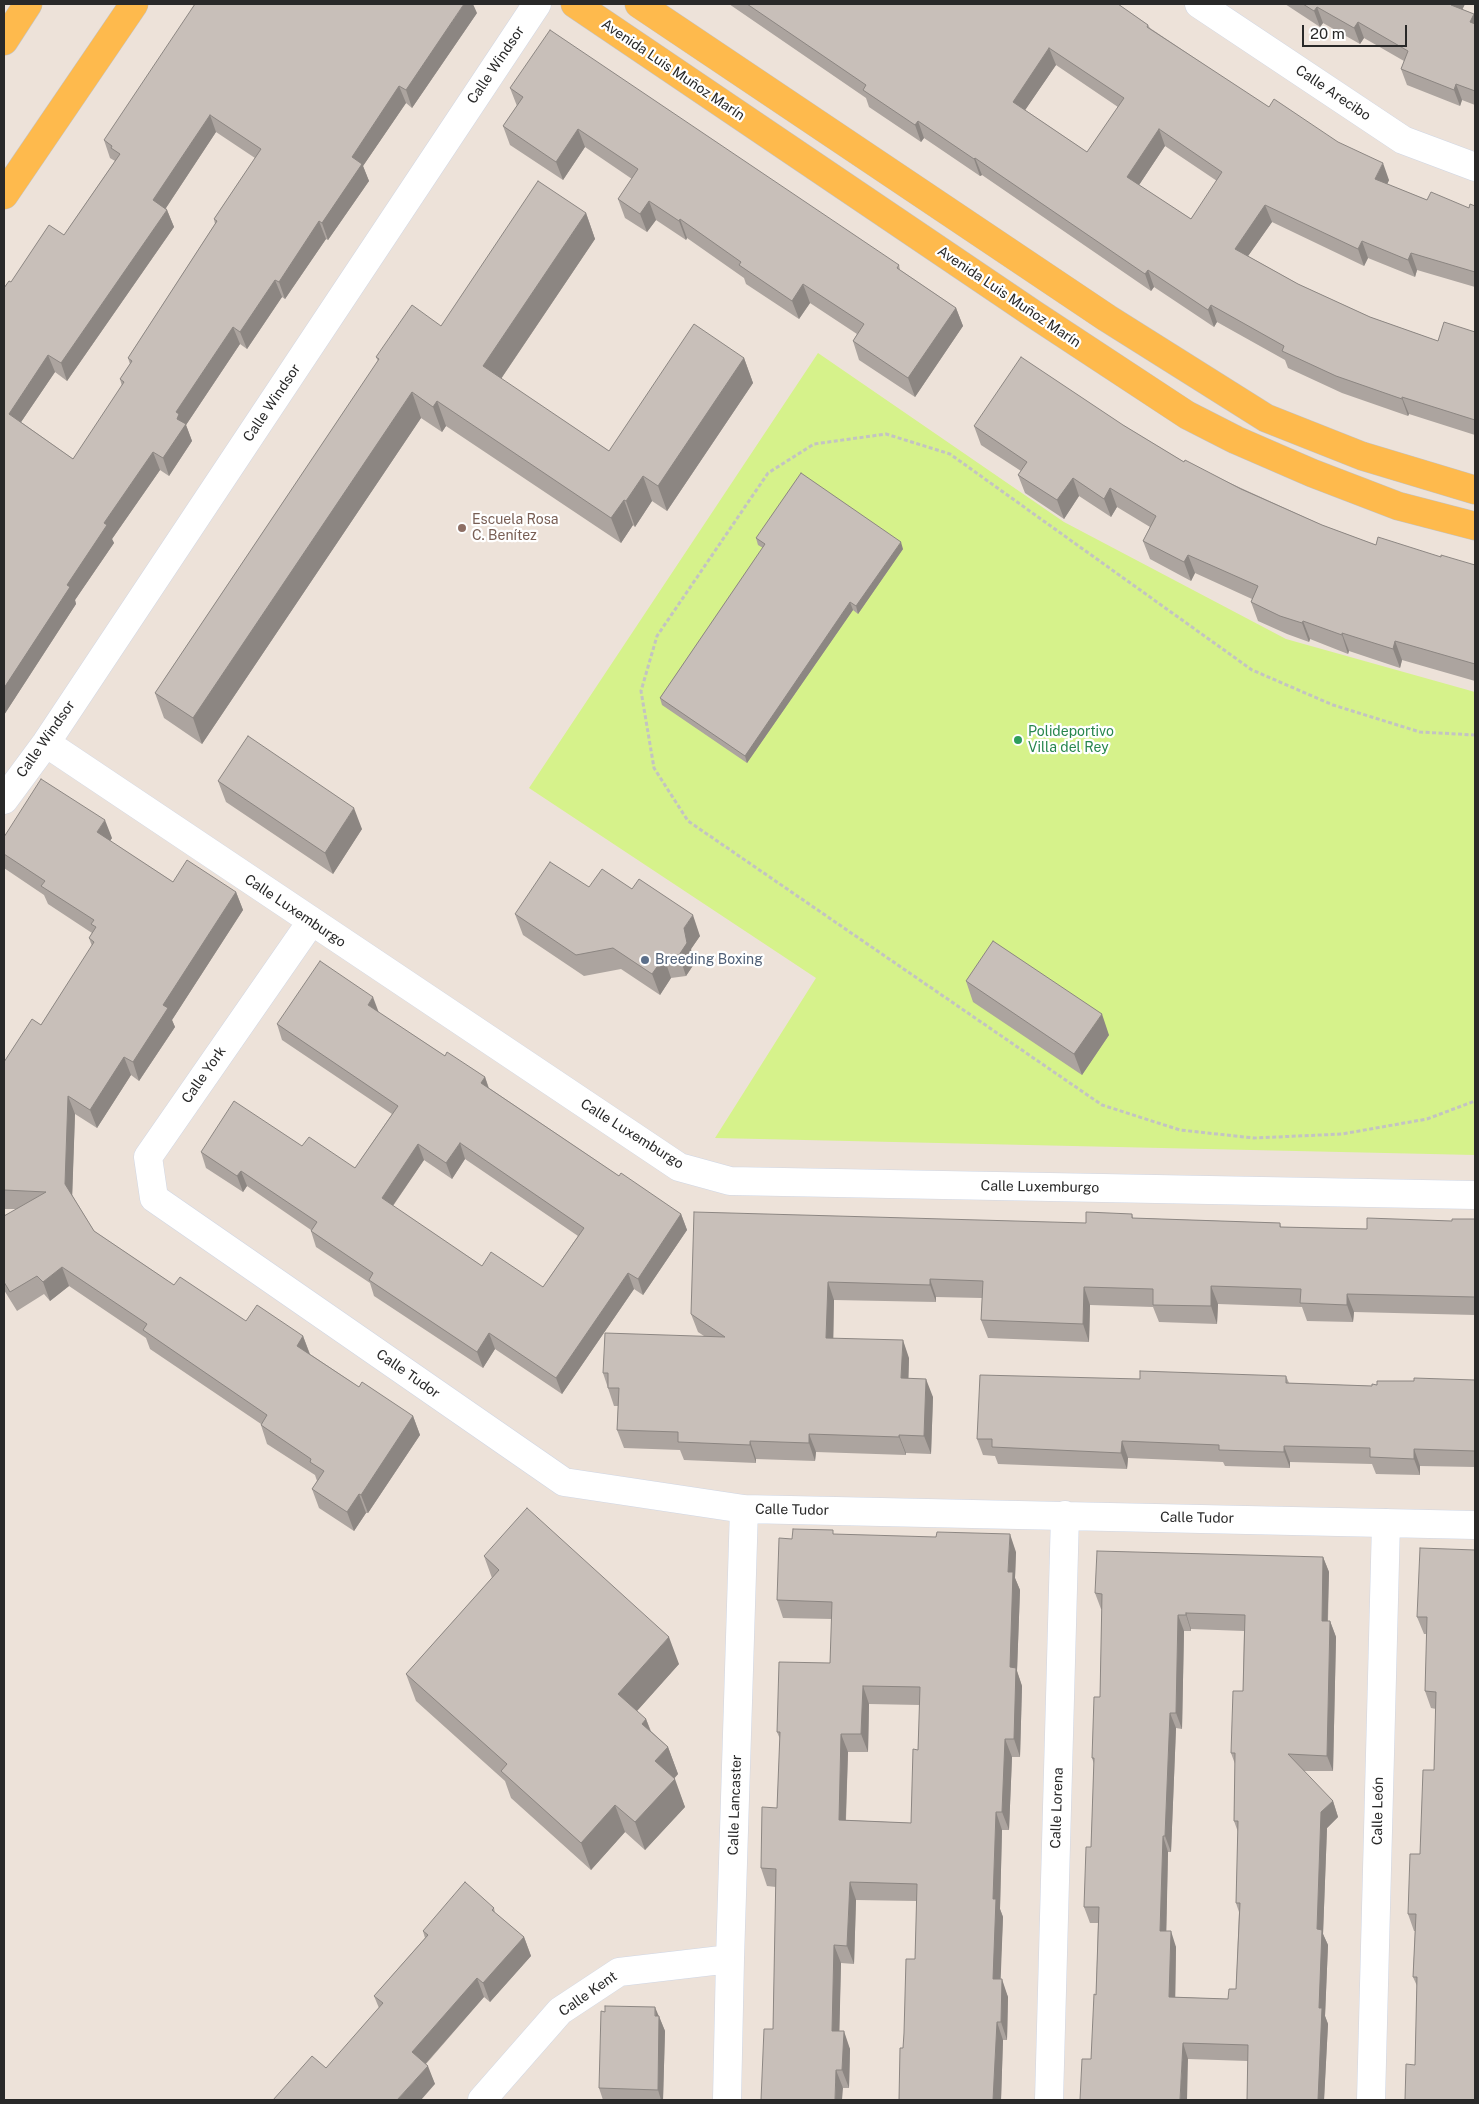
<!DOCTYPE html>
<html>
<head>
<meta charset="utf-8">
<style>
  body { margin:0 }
  #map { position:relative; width:1479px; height:2104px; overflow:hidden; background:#ede2d9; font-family:"Public Sans",sans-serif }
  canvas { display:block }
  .frame { position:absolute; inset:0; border:5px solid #292929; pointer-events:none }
  .scale { position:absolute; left:1302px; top:25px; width:105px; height:22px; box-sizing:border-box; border:2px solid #292929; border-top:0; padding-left:6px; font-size:15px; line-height:18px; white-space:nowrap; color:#292929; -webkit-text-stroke:4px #fff; paint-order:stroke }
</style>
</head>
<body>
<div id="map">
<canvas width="1479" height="2104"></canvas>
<div class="frame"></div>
<div class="scale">20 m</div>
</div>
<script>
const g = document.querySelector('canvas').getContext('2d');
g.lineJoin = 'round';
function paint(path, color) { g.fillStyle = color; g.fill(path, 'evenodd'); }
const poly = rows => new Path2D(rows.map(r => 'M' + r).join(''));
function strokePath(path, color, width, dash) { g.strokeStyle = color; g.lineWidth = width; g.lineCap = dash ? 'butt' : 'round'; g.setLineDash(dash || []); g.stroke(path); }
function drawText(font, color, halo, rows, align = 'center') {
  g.font = font + ' "Public Sans",sans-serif'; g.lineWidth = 4.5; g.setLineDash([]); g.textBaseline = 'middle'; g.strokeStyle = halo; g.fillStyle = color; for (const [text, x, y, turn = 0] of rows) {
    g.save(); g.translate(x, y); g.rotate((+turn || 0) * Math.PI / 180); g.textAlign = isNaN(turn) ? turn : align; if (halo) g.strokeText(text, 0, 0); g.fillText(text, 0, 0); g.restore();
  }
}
paint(poly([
  [818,353,1064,522,1286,639,1475,692,1475,1155,715,1138,816,978,529,788]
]), '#d6f28b');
const street = poly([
  [1199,4,1403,140,1475,167],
  [46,743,679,1167,730,1181,1475,1195],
  [4,800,46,743,537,4],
  [311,922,148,1157,154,1198,564,1482,744,1509,1475,1525],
  [482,2100,560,2011,619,1972,730,1959],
  [727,2100,730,1959,744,1509],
  [1049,2100,1065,1515],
  [1371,2100,1386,1523]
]);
const primary = poly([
  [575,4,1035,315,1187,415,1236,440,1312,473,1398,506,1475,526],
  [639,4,1107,318,1266,418,1362,456,1475,490],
  [4,41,28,4],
  [4,195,134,4]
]);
strokePath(street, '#cfd6e4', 29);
strokePath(primary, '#c3c3c3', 29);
strokePath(poly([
  [1475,735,1420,732,1333,705,1252,670,950,454,886,434,814,444,768,473,657,636,641,691,654,768,688,821,1102,1105,1180,1130,1254,1138,1342,1134,1427,1119,1475,1101]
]), '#c3c3c3', 3, [4, 2.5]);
strokePath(street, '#fff', 28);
strokePath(primary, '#feba4d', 28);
paint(poly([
  [729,4,1118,4,1148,25,1150,28,1236,86,1269,107,1389,180,1387,184,1427,200,1469,208,1475,206,1475,287,1417,270,1415,277,1368,258,1364,266,1272,222,1248,256,1298,284,1370,317,1438,341,1475,332,1475,435,1409,414,1408,416,1342,393,1288,368,1285,360,1217,322,1214,327,1154,287,1151,291,982,175,980,176,924,138,921,142,869,107,866,98],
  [1056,65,1118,107,1087,152,1025,110],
  [1165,146,1217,181,1191,219,1139,185],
  [1285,4,1465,4,1462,9,1474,14,1475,18,1475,105,1462,100,1460,106,1407,85,1401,69,1404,61,1364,38,1360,44,1323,23,1320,27],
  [477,13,412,108,406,103,363,166,369,181,328,240,326,239,285,299,282,297,247,349,240,344,186,425,192,441,169,476,160,470,112,539,114,543,75,600,76,604,4,715,11,282,64,235,115,161,110,158,104,140],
  [216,132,255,158,214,219,215,224,128,358,130,364,120,379,122,386,73,459,21,422,55,372,67,381,174,227,167,210,166,208],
  [510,88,899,265,900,270,956,308,963,326,915,397,859,360,853,341,857,334,810,303,799,319,746,284,744,278,687,238,686,240,656,220,647,232,625,218,618,199,632,179,585,147,563,180,510,145,503,126,517,106],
  [586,213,595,239,501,379,609,451,744,358,753,383,667,511,652,501,635,527,633,525,621,543,446,426,442,432,421,418,202,744,164,718,155,693,378,361,376,357,441,326],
  [1123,425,1184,462,1322,525,1376,545,1441,557,1475,565,1475,681,1402,660,1400,668,1349,651,1348,654,1310,639,1309,642,1287,634,1258,621,1251,602,1252,599,1195,573,1191,581,1150,559,1143,541,1150,527,1117,507,1111,517,1079,496,1064,519,1025,493,1018,475,1021,471,981,445,974,426],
  [756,538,903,549,858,614,853,610,747,763,662,705,660,698,763,548,758,545],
  [218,781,362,829,333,874,226,802],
  [4,837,112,838,110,841,173,882,236,892,243,910,172,1020,175,1027,139,1081,131,1075,97,1128,75,1114,72,1195,94,1231,174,1285,246,1321,303,1336,310,1354,359,1387,413,1416,420,1435,368,1513,366,1513,354,1531,319,1508,312,1489,317,1481,315,1475,267,1444,261,1425,261,1424,150,1349,146,1338,69,1286,50,1301,44,1294,17,1311,4,1290,4,1216,17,1209,4,1209,4,1062,41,1025,92,946,89,938,92,933,48,904,44,895,4,868],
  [589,887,700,936,691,949,694,964,686,976,671,978,660,995,621,969,584,976,523,935,515,914],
  [966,981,1109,1035,1082,1075,973,1002],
  [378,1012,445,1056,485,1077,489,1088,619,1176,681,1214,687,1230,643,1295,634,1289,562,1394,495,1349,483,1368,374,1296,370,1283,316,1247,311,1231,311,1230,247,1186,243,1192,206,1168,201,1152,302,1146,355,1168,392,1114,282,1040,277,1024],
  [465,1159,578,1236,543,1287,482,1266,393,1206,424,1160,452,1179],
  [1132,1214,1133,1218,1280,1223,1281,1227,1367,1229,1475,1219,1475,1315,1354,1312,1353,1322,1307,1321,1302,1307,1218,1304,1217,1324,1159,1322,1153,1307,1090,1305,1089,1342,988,1338,981,1320,982,1298,936,1297,936,1302,834,1300,833,1338,909,1358,908,1379,933,1397,931,1454,906,1453,906,1455,816,1452,815,1461,756,1459,756,1463,684,1460,680,1450,624,1448,617,1430,618,1406,614,1406,603,1373,704,1336,698,1332,691,1314,1086,1223],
  [1286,1376,1289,1383,1372,1386,1377,1385,1475,1380,1475,1467,1420,1466,1420,1475,1376,1474,1372,1464,1290,1462,1290,1468,1225,1466,1223,1462,1128,1458,1127,1469,998,1464,995,1456,983,1455,977,1439,1140,1379],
  [835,1534,1016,1552,1015,1578,1020,1590,1017,1671,1022,1686,1020,1757,1012,1757,1009,1830,1002,1830,1000,1909,1003,1917,1000,1979,1008,1997,1007,2040,1003,2040,1001,2100,899,2100,903,2048,915,1959,917,1901,856,1900,854,1964,841,1963,839,2031,850,2049,849,2088,843,2088,773,2029,776,1887,767,1886,761,1868,777,1808,780,1739,777,1732,830,1663,832,1619,783,1618,777,1600,792,1539],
  [869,1704,920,1705,918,1750,911,1823,846,1820,848,1752,868,1752],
  [1475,1550,1415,2065,1417,1986,1413,1977,1415,1931,1414,1931,1408,1914,1420,1854,1434,1770,1436,1709,1431,1708,1425,1691,1427,1634,1424,1634,1417,1617],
  [484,1556,679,1664,637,1711,646,1719,651,1731,668,1747,678,1774,674,1779,685,1807,645,1850,625,1832,591,1870,511,1798,505,1781,416,1701,406,1674,492,1578],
  [1323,1557,1329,1572,1328,1621,1330,1621,1336,1637,1333,1771,1303,1771,1333,1801,1338,1817,1327,1828,1323,1934,1328,1945,1325,2016,1328,2024,1324,2100,1247,2100,1248,2061,1188,2059,1091,2059,1096,1995,1098,1923,1090,1923,1084,1907,1091,1847,1094,1764,1092,1758,1100,1697,1102,1609,1101,1609,1095,1593],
  [1191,1629,1244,1631,1243,1691,1231,1753,1235,1764,1234,1821,1238,1832,1236,1903,1239,1912,1236,1989,1228,1999,1175,1997,1176,1947,1166,1931,1168,1852,1171,1852,1176,1728,1182,1729,1184,1631,1191,1631],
  [494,1908,495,1913,524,1937,531,1956,490,2002,484,1997,426,2064,435,2084,326,2068,379,2008,374,1996,425,1938,423,1931],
  [658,2016,659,2016,665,2031,663,2100,603,2100,599,2088]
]), '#aca49f');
paint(poly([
  [464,4,473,4,477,13,412,108,406,90],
  [1451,4,1465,4,1457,21,1451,5],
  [1317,7,1323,23,1320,27,1314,11],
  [1474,14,1475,18,1475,35,1470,22],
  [1358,22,1364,38,1360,44,1354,28],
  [1049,48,1056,65,1019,119,1013,102],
  [1456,84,1462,100,1460,106,1454,90],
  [399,86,406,103,363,166,369,181,328,240,322,223,352,157],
  [210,115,216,132,160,217,153,200],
  [918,121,924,138,921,142,915,125],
  [578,129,585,147,563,180,556,162],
  [1159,129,1165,146,1133,194,1127,177],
  [975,158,982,175,980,176,974,159],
  [1383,163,1389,180,1382,196,1375,179],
  [649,201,656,220,647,232,640,214],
  [1265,205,1272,222,1241,266,1235,249],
  [167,210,174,227,67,381,61,363],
  [586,213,595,239,492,392,483,366],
  [680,219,687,238,686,240,679,221],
  [319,221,326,239,285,299,279,282],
  [1362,241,1368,258,1364,266,1358,249],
  [1411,253,1417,270,1415,277,1408,260],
  [1148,270,1154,287,1151,291,1145,274],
  [275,280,282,297,247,349,240,332],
  [803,284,810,303,799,319,792,301],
  [1211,305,1217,322,1214,327,1208,310],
  [956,308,963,326,915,397,908,378],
  [233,327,240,344,186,425,192,441,169,476,163,458,177,419,176,412],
  [48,355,55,372,15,431,9,414],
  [744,358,753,383,667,511,658,486],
  [412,392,421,418,202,744,193,718],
  [1402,397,1409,414,1408,416,1402,399],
  [437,401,446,426,442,432,433,407],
  [153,452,160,470,112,539,114,543,75,600,76,604,4,715,4,688,104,523],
  [643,476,652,501,635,527,626,501],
  [1073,478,1079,496,1064,519,1057,500],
  [1110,488,1117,507,1111,517,1104,499],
  [624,500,633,525,621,543,611,518],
  [901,542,903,549,858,614,856,606],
  [1188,555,1195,573,1191,581,1184,562],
  [850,602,853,610,747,763,745,756],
  [1303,621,1310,639,1309,642,1302,623],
  [1342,633,1349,651,1348,654,1342,635],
  [1395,641,1402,660,1400,668,1393,649],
  [354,808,362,829,333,874,325,853],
  [105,820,112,838,103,851,97,832],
  [236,892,243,910,172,1020,175,1027,139,1081,133,1062,163,1005],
  [693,915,700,936,691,949,694,964,686,976,679,955,684,928],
  [664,957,671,978,660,995,652,974],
  [373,997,379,1013,368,1005],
  [1102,1014,1109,1035,1082,1075,1074,1054],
  [124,1057,131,1075,97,1128,90,1110],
  [485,1077,490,1093,481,1083],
  [68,1096,75,1114,72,1202,65,1184],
  [460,1143,465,1159,452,1179,446,1163],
  [418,1144,424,1160,387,1214,382,1198],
  [241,1171,247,1186,243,1192,237,1176],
  [681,1214,687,1230,643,1295,638,1279],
  [62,1267,69,1286,50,1301,43,1282],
  [628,1273,634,1289,562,1394,556,1378],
  [930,1279,936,1297,936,1302,930,1285],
  [828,1282,834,1300,833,1356,826,1338],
  [1211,1286,1218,1304,1217,1324,1211,1306],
  [1084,1287,1090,1305,1089,1342,1083,1324],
  [1347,1294,1354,1312,1353,1322,1347,1305],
  [489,1333,495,1349,483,1368,477,1352],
  [303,1336,310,1355,297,1346],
  [903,1340,909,1358,908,1396,901,1378],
  [926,1379,933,1397,931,1454,924,1436],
  [413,1416,420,1435,368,1513,361,1495],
  [809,1434,816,1452,815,1461,809,1443],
  [899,1435,906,1453,906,1455,899,1437],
  [750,1441,756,1459,756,1463,750,1445],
  [1122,1441,1128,1458,1127,1469,1121,1453],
  [1284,1446,1290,1462,1290,1468,1284,1452],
  [1414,1449,1420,1466,1420,1475,1414,1459],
  [359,1494,366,1513,354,1531,347,1512],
  [1010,1534,1016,1552,1015,1578,1020,1590,1017,1671,1022,1686,1020,1757,1014,1739,1010,1667,1008,1572],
  [1323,1557,1329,1572,1327,1636,1322,1621],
  [1186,1613,1191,1629,1191,1631,1186,1615],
  [1178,1615,1184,1631,1182,1729,1176,1713],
  [1330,1621,1336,1637,1333,1771,1327,1756],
  [669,1637,679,1664,628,1721,618,1694],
  [863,1686,869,1704,868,1752,861,1734],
  [1170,1713,1176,1728,1171,1852,1165,1836],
  [646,1719,656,1746,642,1724],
  [841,1734,848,1752,845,1838,839,1820],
  [1005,1739,1012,1757,1009,1830,1002,1812],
  [668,1747,678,1774,665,1788,655,1761],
  [675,1779,685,1807,645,1850,635,1822],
  [1333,1801,1338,1817,1327,1828,1323,1934,1328,1945,1325,2016,1328,2024,1324,2100,1318,2100,1319,2008,1317,1929,1321,1812],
  [615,1805,625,1832,591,1870,581,1843],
  [996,1812,1002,1830,1000,1909,1003,1917,1000,1997,993,1979,993,1899],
  [1163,1836,1168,1852,1166,1947,1160,1931],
  [850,1882,856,1900,854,1964,847,1946],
  [1171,1931,1176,1947,1175,2013,1169,1997],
  [524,1937,531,1956,490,2002,483,1983],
  [834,1945,841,1963,839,2049,832,2031],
  [477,1978,484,1997,419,2071,412,2052],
  [1002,1979,1008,1997,1007,2040,1001,2022],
  [655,2007,665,2031,663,2100,661,2100,658,2090],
  [997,2022,1003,2040,1001,2100,993,2100],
  [844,2031,850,2049,849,2088,842,2070],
  [1183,2043,1188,2059,1187,2100,1180,2100],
  [428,2066,435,2084,421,2100,397,2100],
  [836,2070,843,2088,842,2100,835,2100]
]), '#8c8682');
const building = poly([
  [195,4,464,4,406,90,399,86,352,157,362,164,322,223,319,221,279,282,275,280,240,332,233,327,176,412,179,414,177,419,186,424,163,458,153,452,104,523,107,525,67,585,70,587,4,688,4,288,9,281,11,282,49,225,64,235,120,154,111,148,112,146,104,140,195,4],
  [210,115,261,149,214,219,217,221,128,358,132,361,120,379,124,382,73,459,9,414,48,355,61,363,167,210,153,200,210,115],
  [747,4,1118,4,1148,25,1147,27,1269,107,1274,99,1338,142,1383,163,1375,179,1427,200,1431,192,1469,208,1470,204,1475,206,1475,272,1411,253,1408,260,1362,241,1358,249,1265,205,1235,249,1298,284,1370,317,1438,341,1444,322,1475,332,1475,420,1402,397,1402,399,1336,376,1282,351,1284,346,1211,305,1208,310,1148,270,1145,274,975,158,974,159,918,121,915,125,863,90,866,85,747,4],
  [1049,48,1124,98,1087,152,1013,102,1049,48],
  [1159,129,1222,172,1191,219,1127,177,1159,129],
  [1303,4,1451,4,1451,5,1474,14,1470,22,1475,24,1475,91,1456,84,1454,90,1401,69,1408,51,1358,22,1354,28,1317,7,1314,11,1303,4],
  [550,30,899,265,897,268,956,308,908,378,853,341,864,324,803,284,792,301,739,265,741,262,680,219,679,221,649,201,640,214,618,199,638,169,578,129,556,162,503,126,523,97,510,88,550,30],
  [538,181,586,213,483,366,609,451,694,324,744,358,658,486,643,476,626,501,624,500,611,518,437,401,433,407,412,392,193,718,155,693,379,359,376,357,412,305,441,326,538,181],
  [1021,357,1123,425,1184,462,1185,460,1241,489,1322,525,1376,545,1378,537,1441,557,1441,555,1475,565,1475,664,1395,641,1393,649,1342,633,1342,635,1303,621,1302,623,1280,616,1251,602,1258,586,1188,555,1184,562,1143,541,1156,516,1110,488,1104,499,1073,478,1057,500,1018,475,1027,462,974,426,1021,357],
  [801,473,901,542,856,606,850,602,745,756,660,698,765,544,756,538,801,473],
  [248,736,354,808,325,853,218,781,248,736],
  [41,779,105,820,97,832,173,882,187,860,236,892,163,1005,168,1008,133,1062,124,1057,90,1110,68,1096,65,1184,94,1231,174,1285,180,1277,246,1321,257,1305,303,1336,297,1346,359,1387,362,1382,413,1416,361,1495,359,1494,347,1512,312,1489,324,1471,310,1462,311,1459,261,1425,267,1415,143,1330,147,1324,62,1267,43,1282,37,1276,10,1292,4,1282,4,1216,46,1192,4,1190,4,1062,32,1019,41,1025,94,942,89,938,96,927,91,924,94,920,41,886,45,881,4,854,4,837,41,779],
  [550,862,589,887,602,869,632,889,639,879,693,915,684,928,687,943,679,955,664,957,652,974,613,948,576,955,515,914,550,862],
  [993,941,1102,1014,1074,1054,966,981,993,941],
  [320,961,373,997,368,1005,445,1056,447,1052,485,1077,481,1083,619,1176,621,1173,681,1214,638,1279,628,1273,556,1378,489,1333,477,1352,369,1280,373,1273,311,1231,317,1222,241,1171,237,1176,201,1152,234,1101,302,1146,309,1137,355,1168,398,1106,277,1024,320,961],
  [460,1143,584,1228,543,1287,491,1252,482,1266,382,1198,418,1144,446,1163,460,1143],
  [694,1212,1086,1223,1086,1212,1132,1214,1132,1218,1280,1223,1280,1227,1367,1229,1367,1218,1452,1221,1452,1219,1475,1219,1475,1297,1347,1294,1347,1305,1300,1303,1301,1289,1211,1286,1211,1306,1153,1305,1153,1289,1084,1287,1083,1324,981,1320,983,1281,930,1279,930,1285,828,1282,826,1338,903,1340,901,1378,926,1379,924,1436,899,1435,899,1437,809,1434,809,1443,750,1441,750,1445,678,1442,678,1432,617,1430,619,1388,608,1388,608,1373,603,1373,605,1333,725,1337,691,1314,694,1212],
  [1140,1371,1286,1376,1286,1383,1372,1386,1372,1384,1377,1385,1377,1381,1414,1381,1414,1378,1475,1380,1475,1451,1414,1449,1414,1459,1370,1457,1370,1448,1284,1446,1284,1452,1219,1450,1219,1445,1122,1441,1121,1453,992,1447,992,1439,977,1439,980,1375,1140,1379,1140,1371],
  [527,1508,669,1637,618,1694,646,1719,642,1724,668,1747,655,1761,675,1779,635,1822,615,1805,581,1843,501,1771,507,1764,406,1674,499,1570,484,1556,527,1508],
  [793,1529,833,1530,833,1534,936,1537,937,1532,1010,1534,1008,1572,1013,1572,1010,1667,1016,1668,1014,1739,1005,1739,1002,1812,996,1812,993,1899,996,1899,993,1979,1002,1979,1001,2022,997,2022,993,2100,899,2100,900,2048,903,2048,904,2033,906,1959,915,1959,917,1884,850,1882,847,1946,834,1945,832,2031,844,2031,842,2070,836,2070,835,2100,761,2100,764,2029,773,2029,776,1869,761,1868,762,1807,777,1808,780,1732,777,1732,779,1662,830,1663,832,1602,777,1600,779,1538,792,1539,793,1529],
  [863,1686,920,1687,918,1750,913,1749,911,1823,839,1820,841,1734,861,1734,863,1686],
  [1420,1548,1475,1550,1475,2100,1405,2100,1406,2064,1415,2065,1417,1977,1413,1977,1416,1914,1408,1914,1410,1854,1420,1854,1423,1770,1434,1770,1436,1692,1425,1691,1427,1617,1417,1617,1420,1548],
  [1097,1551,1323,1557,1322,1621,1330,1621,1327,1756,1288,1754,1333,1801,1321,1812,1317,1929,1322,1930,1319,2008,1322,2008,1318,2100,1247,2100,1248,2045,1183,2043,1180,2100,1080,2100,1082,2059,1091,2059,1094,1994,1096,1995,1099,1907,1084,1907,1086,1847,1091,1847,1094,1758,1092,1758,1094,1697,1100,1697,1102,1594,1095,1593,1097,1551],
  [1186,1613,1245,1615,1243,1691,1233,1691,1231,1753,1235,1753,1234,1821,1238,1821,1236,1903,1240,1903,1236,1989,1229,1989,1228,1999,1169,1997,1171,1931,1160,1931,1163,1836,1165,1836,1170,1713,1176,1713,1178,1615,1186,1615,1186,1613],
  [465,1882,494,1908,492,1910,524,1937,483,1983,477,1978,412,2052,428,2066,397,2100,273,2100,312,2056,326,2068,383,2003,374,1996,428,1935,423,1931,465,1882],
  [605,2006,655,2007,655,2016,659,2016,658,2090,599,2088,601,2011,605,2012,605,2006]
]);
paint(building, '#c8bfb9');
strokePath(building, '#8c8682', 1);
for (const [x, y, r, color] of [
  [462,528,5,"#8d6e63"],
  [1018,740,5,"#2e9e5b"],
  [645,960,5,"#5c6f8a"]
]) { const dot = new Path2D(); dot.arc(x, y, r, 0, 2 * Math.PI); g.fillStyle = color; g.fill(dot); strokePath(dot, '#fff', 2); }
drawText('14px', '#292929', '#fff', [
  ["Calle Windsor",496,65,-56],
  ["Avenida Luis Muñoz Marín",673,70,34],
  ["Calle Arecibo",1333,93,34],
  ["Avenida Luis Muñoz Marín",1009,297,34],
  ["Calle Windsor",272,403,-56],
  ["Calle Windsor",46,739,-55],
  ["Calle Luxemburgo",295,911,34],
  ["Calle York",204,1075,-55],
  ["Calle Luxemburgo",632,1134,32],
  ["Calle Luxemburgo",1040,1187,1],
  ["Calle Tudor",408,1374,35],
  ["Calle Tudor",792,1510,1],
  ["Calle Tudor",1197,1518,1],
  ["Calle Lancaster",735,1805,-88],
  ["Calle Lorena",1057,1808,-88],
  ["Calle León",1378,1811,-89],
  ["Calle Kent",588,1994,-35]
]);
drawText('14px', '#785e54', '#fff', [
  ["Escuela Rosa",472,520],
  ["C. Benítez",472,536]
], 'left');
drawText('14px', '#27864d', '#fff', [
  ["Polideportivo",1028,732],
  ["Villa del Rey",1028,748]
], 'left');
drawText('14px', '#4e5e75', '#fff', [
  ["Breeding Boxing",655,960]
], 'left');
</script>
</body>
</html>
